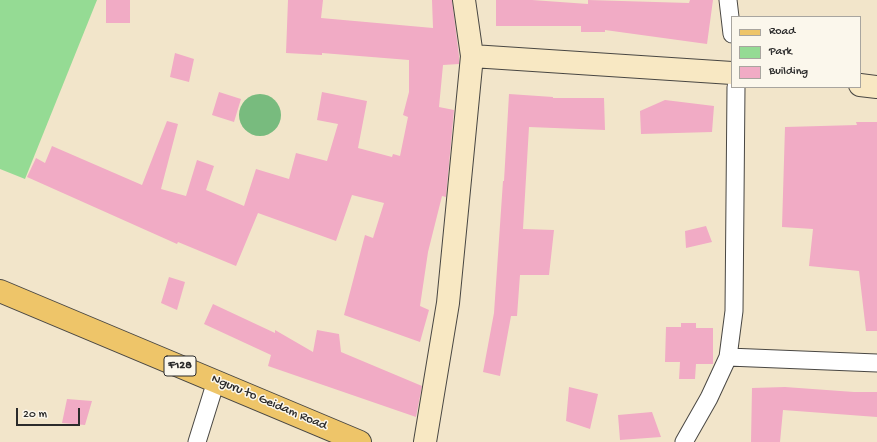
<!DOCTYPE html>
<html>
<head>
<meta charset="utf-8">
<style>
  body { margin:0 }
  #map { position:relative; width:877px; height:442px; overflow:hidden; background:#f2e5ca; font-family:"Gochi Hand",sans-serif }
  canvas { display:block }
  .legend { position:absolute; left:731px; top:16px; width:130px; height:72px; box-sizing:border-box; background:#fbf7ec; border:1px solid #a8a59f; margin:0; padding:5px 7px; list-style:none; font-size:12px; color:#2b2b2b }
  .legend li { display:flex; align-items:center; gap:8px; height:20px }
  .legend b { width:20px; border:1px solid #a8a59f }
  .scale { position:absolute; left:16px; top:408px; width:64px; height:18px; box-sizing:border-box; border:2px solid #2b2b2b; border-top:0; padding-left:5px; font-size:12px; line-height:14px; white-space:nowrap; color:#2b2b2b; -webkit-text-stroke:3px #fbf7ec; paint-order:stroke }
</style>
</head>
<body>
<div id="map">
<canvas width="877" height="442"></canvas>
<ul class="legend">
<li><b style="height:5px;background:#eec569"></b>Road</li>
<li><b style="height:11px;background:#95db94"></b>Park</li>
<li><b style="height:11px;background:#f1abc5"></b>Building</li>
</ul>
<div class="scale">20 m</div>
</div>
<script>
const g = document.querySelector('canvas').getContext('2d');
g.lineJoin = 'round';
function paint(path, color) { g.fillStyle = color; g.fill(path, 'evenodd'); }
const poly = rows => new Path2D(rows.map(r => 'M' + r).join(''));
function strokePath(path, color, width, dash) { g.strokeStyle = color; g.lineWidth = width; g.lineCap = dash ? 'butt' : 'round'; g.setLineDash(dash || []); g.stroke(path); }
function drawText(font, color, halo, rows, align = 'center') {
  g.font = font + ' "Gochi Hand",sans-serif'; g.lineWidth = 3; g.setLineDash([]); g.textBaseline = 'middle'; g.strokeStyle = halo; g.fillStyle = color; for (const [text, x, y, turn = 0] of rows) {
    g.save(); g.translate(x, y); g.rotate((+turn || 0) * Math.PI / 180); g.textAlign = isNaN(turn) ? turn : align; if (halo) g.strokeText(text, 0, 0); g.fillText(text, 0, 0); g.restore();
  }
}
paint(poly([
  [0,0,97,0,25,179,0,169]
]), '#95db94');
paint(poly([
  '239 115a21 21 0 1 1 42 0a21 21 0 1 1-42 0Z'
]), '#78bb7e');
paint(poly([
  [106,0,130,0,130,23,106,23],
  [288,0,323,0,321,18,433,28,432,0,452,0,459,56,459,64,443,65,439,107,454,110,446,197,442,196,428,252,420,306,429,310,420,342,344,315,365,235,373,238,384,203,352,195,336,241,258,213,236,266,178,242,177,244,27,177,36,158,45,163,52,146,142,185,167,121,178,124,161,189,186,196,197,160,214,166,206,190,244,206,256,169,289,179,296,153,327,161,338,124,317,120,322,92,367,101,358,148,392,157,393,154,400,156,408,117,403,115,409,92,409,60,322,53,322,55,286,53],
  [496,0,532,0,588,4,588,0,689,3,690,0,713,0,707,44,605,30,605,32,581,32,581,26,496,26],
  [175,53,194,59,189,82,170,77],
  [219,92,241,99,234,122,212,115],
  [509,94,553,97,553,98,604,98,605,130,529,127,523,229,554,230,549,275,520,275,517,316,511,316,500,376,483,372,494,313,503,181,504,181],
  [665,100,714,106,712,132,641,134,640,111],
  [856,122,877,122,877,331,866,331,859,271,809,266,813,229,782,227,785,127,857,125],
  [706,226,712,242,686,248,685,231],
  [169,277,185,282,177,310,161,303],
  [213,304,275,333,275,330,313,352,317,330,339,334,341,352,422,386,416,417,268,366,271,355,204,324],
  [681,323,696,323,696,328,713,328,713,364,696,364,695,379,679,379,680,362,665,362,666,327,681,327],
  [569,387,598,394,590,429,566,421],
  [785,387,854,392,877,392,877,417,783,410,780,442,751,442,752,388],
  [67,399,92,401,85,425,62,423],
  [652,412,661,437,620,440,618,415]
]), '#f1abc5');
const street = poly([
  [728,0,732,34],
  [728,357,877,363],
  [197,442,216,381],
  [684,442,709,398,728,357,734,311,736,87]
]);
const secondary = poly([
  [472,56,732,73],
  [860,85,877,87],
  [425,442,448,303,472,56,464,0]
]);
const primary = poly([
  [0,291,360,442]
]);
strokePath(street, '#494743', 19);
strokePath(secondary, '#494743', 24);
strokePath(primary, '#494743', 24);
strokePath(street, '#fff', 17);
strokePath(secondary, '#f8e8c3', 22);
strokePath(primary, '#eec569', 22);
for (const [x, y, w] of [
  [180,366,32]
]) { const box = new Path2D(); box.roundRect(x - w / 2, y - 10, w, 20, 3); g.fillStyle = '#fbf7ec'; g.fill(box); strokePath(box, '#2b2b2b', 1); }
drawText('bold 12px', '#2b2b2b', null, [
  ["F128",180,366]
]);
drawText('13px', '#2b2b2b', '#fbf7ec', [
  ["Nguru to Geidam Road",269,403,23]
]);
</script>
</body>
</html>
